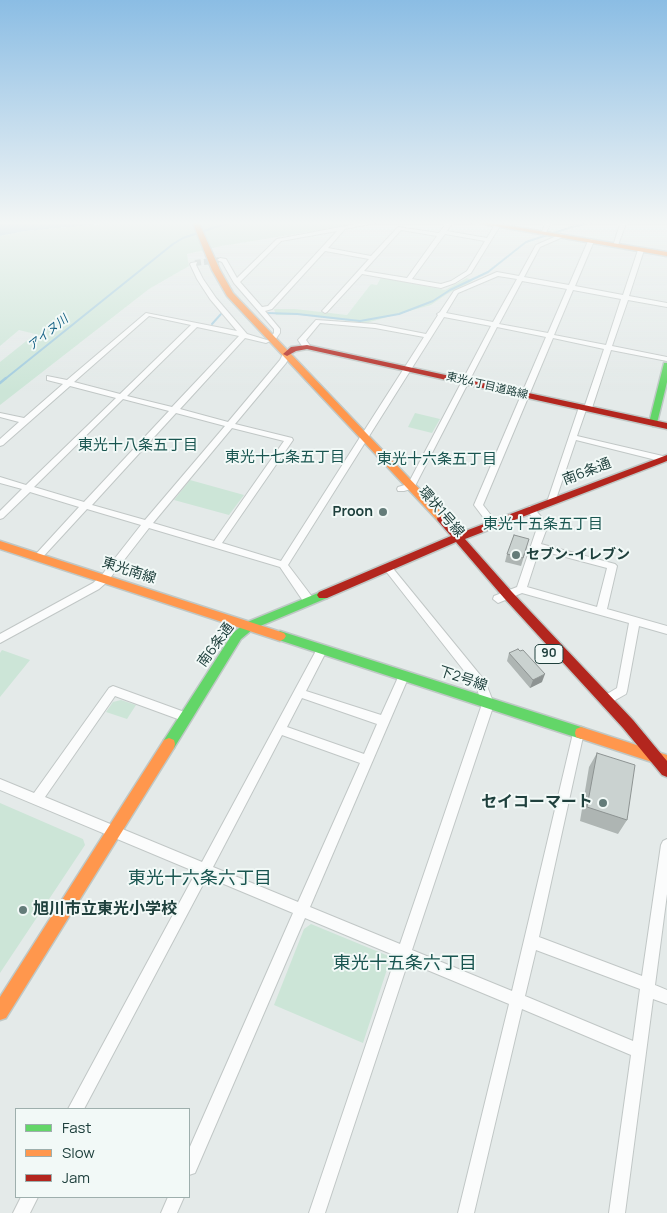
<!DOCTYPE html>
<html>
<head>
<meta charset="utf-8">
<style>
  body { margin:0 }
  #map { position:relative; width:667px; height:1213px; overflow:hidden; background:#e4eae9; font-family:Manrope,sans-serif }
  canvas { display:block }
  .legend { position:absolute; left:15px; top:1108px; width:175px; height:90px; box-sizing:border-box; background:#f2f9f7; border:1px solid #9eafad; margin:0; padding:6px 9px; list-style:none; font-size:15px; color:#1f403d }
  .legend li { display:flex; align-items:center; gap:10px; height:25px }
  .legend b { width:25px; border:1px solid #9eafad }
</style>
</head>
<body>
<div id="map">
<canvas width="667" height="1213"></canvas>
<ul class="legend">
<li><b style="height:6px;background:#63d668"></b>Fast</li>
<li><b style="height:6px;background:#ff974d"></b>Slow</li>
<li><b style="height:6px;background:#b3261e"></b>Jam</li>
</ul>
</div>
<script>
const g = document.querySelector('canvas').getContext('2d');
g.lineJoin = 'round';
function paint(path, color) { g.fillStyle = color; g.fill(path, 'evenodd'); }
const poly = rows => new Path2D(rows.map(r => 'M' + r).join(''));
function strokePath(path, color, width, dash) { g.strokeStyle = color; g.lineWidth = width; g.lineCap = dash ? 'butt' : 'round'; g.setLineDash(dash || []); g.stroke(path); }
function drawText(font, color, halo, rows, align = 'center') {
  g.font = font + ' Manrope,"Noto Sans JP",sans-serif'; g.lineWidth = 4; g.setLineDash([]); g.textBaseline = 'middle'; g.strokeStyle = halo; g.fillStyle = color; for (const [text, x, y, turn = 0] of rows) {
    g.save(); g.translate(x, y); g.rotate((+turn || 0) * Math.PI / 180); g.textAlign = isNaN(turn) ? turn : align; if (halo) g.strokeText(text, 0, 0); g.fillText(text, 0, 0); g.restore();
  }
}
paint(poly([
  [135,221,376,221,222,246,187,254,189,266,149,289,0,405,0,362,35,334,19,330,0,346,0,236,25,231],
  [381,277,445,290,467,278,473,281,447,294,431,305,366,323,301,315,276,315,274,309,295,309,347,315,371,284,377,285],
  [415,413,440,419,432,433,408,427],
  [190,480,244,495,229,515,174,500],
  [2,650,30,660,0,697,0,653],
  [121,700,136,705,127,719,106,712,113,702],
  [0,803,83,839,85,845,0,973],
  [311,924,391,957,363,1043,274,1005,304,929]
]), '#cce5d7');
paint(poly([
  [0,221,135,221,25,231,0,236]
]), '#a0cbde');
strokePath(poly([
  [267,313,297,314,360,321,399,314,433,301,450,290,488,272,526,242,572,227,599,221],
  [212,324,221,314],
  [5,379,173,244,183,238,234,221]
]), '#a0cbde', 2);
strokePath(poly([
  [0,383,6,378]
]), '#a0cbde', 2.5);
strokePath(poly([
  [195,263,220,260]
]), '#bdc8c7', 6, [6, 3]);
const street = poly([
  [373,221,384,221,345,229,328,248,371,256,398,227,439,233,448,221,454,221,447,231,487,238,497,221,503,221,471,273,455,283,441,288,362,274,327,312,325,313,322,311,323,310,369,259,325,251,272,309,265,311,280,329,280,333,275,340,273,341,269,339,274,333,274,329,234,283,222,262,217,260,220,258,226,259,237,278,277,239,373,221],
  [401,230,437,236,407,278,364,271,401,230],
  [337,231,268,306,262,307,240,282,281,241,337,231],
  [445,234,485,241,467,271,451,281,441,284,412,279,445,234],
  [546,221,552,221,545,234,541,234,546,221],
  [621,221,627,221,618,245,613,246,621,221],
  [561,234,563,235,563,237,540,247,524,277,569,285,588,241,591,239,594,241,575,286,623,295,638,250,641,248,644,250,629,296,667,303,667,307,628,300,612,346,667,357,667,361,611,350,592,408,586,410,577,436,667,457,667,461,664,462,576,440,555,502,554,504,548,504,547,502,579,407,585,405,604,349,553,338,483,505,497,523,495,525,489,525,474,505,546,337,497,327,415,486,414,488,404,491,398,491,397,489,398,487,408,484,491,326,444,317,288,565,313,598,314,601,313,604,305,604,280,567,149,528,107,582,99,589,0,643,0,634,93,583,101,576,141,525,87,509,41,559,35,559,33,557,35,555,79,507,30,492,3,518,0,519,0,511,22,489,0,483,0,477,26,485,116,398,70,386,3,445,0,446,0,439,19,422,0,417,0,413,24,418,63,384,47,380,47,376,67,380,146,313,237,331,210,299,197,279,190,264,191,263,197,262,196,265,203,279,216,298,247,334,270,341,266,343,245,338,180,409,228,422,280,360,284,352,291,354,286,363,235,424,292,438,293,440,222,543,281,561,424,337,375,328,320,323,306,340,311,347,304,349,298,340,316,320,375,324,426,334,438,315,437,314,440,312,454,291,497,272,519,276,536,245,561,234],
  [498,276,517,279,493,322,446,313,458,293,498,276],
  [522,281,567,289,548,333,499,324,522,281],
  [573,290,621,299,606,345,554,335,573,290],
  [149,316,191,325,120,394,74,382,149,316],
  [197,327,239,336,172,407,127,396,197,327],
  [123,399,169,411,84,502,34,487,123,399],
  [176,413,225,426,145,520,92,505,176,413],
  [232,428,284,441,214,541,153,523,232,428],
  [530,506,533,507,548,525,541,544,615,564,617,566,607,609,667,626,667,634,639,626,627,691,626,694,610,703,606,705,602,703,600,700,602,697,617,688,629,623,522,593,498,603,493,599,494,596,517,587,538,525,526,509,530,506],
  [539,550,607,568,597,607,527,587,539,550],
  [388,565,391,566,485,681,494,704,412,950,512,991,574,729,578,727,582,729,584,732,539,937,642,976,661,845,663,841,667,839,667,894,655,985,667,990,667,1004,653,999,625,1213,609,1213,631,1055,522,1009,474,1213,458,1213,509,1004,408,962,325,1213,309,1213,396,956,305,918,195,1173,189,1175,189,1149,293,913,207,877,84,1109,68,1109,196,872,0,790,0,779,34,793,109,688,113,686,190,714,192,717,190,720,186,722,115,696,45,797,202,862,318,647,326,647,327,650,306,691,381,715,400,673,404,672,408,673,409,676,310,907,400,944,482,704,476,686,385,570,383,568,388,565],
  [302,698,377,724,364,754,287,727,302,698],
  [282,735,360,763,298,902,213,867,282,735],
  [536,950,640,989,633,1041,525,996,536,950],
  [21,1197,38,1197,30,1213,13,1213,21,1197],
  [168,1197,184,1197,177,1213,161,1213,168,1197]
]);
const fast = poly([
  [664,363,667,363,667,382,657,423,653,426,649,423,664,363],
  [323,591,329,595,327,598,253,629,241,639,174,748,169,750,164,748,163,744,164,740,233,633,245,623,323,591],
  [280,631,581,727,586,729,587,733,586,737,581,739,276,639,274,636,276,633,280,631]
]);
const slow = poly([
  [192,221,198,221,220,270,233,293,446,517,447,519,446,521,438,521,227,296,212,270,192,221],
  [466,221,479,221,667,252,667,256,466,221],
  [0,541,284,633,286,636,284,639,280,641,0,549,0,541],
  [581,727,667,755,667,767,576,737,575,733,576,729,581,727],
  [169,738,174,740,175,744,174,748,6,1018,0,1020,0,997,164,740,169,738]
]);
const jam = poly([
  [307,345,667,423,667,429,307,349,296,351,287,356,283,354,291,347,307,345],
  [667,455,667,461,465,539,512,592,633,720,667,761,667,777,662,775,623,728,504,598,456,542,327,598,319,598,317,595,319,592,451,536,438,521,437,519,438,517,446,517,460,533,667,455]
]);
strokePath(street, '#c1c7c6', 2);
strokePath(fast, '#bfc8c6', 3);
strokePath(slow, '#bfc8c6', 3);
strokePath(jam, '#bfc8c6', 3);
paint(street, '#fbfcfc');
paint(fast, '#63d668');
paint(slow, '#ff974d');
paint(jam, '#b3261e');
paint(poly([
  [527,547,521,566,505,562,507,554],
  [509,653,542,682,530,688,507,661],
  [597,753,627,820,618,834,580,821,589,767]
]), '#aeb5b3');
paint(poly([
  [545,674,542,682,530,688,533,680]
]), '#8d9392');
const building = poly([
  [514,535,529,539,523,558,507,554,514,535],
  [518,649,520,651,523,650,545,674,533,680,509,653,518,649],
  [597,753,635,765,627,820,587,807,597,753]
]);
paint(building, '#cad2d0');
strokePath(building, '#8d9392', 1);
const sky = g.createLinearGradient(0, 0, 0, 391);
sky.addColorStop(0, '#8bbde4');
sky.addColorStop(0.57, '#f3f6f5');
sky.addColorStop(1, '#f3f6f500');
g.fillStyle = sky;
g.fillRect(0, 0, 667, 391);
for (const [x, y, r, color] of [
  [383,512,5,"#647c79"],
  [516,555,5,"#647c79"],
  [603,803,5,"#647c79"],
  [23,910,5,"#647c79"]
]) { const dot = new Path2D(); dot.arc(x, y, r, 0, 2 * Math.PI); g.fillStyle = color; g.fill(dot); strokePath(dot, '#f2f9f7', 2); }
drawText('11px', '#1f403d', '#f2f9f7', [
  ["東光4丁目道路線",487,386,13]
]);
drawText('italic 12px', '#125f83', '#f2f9f7', [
  ["アイヌ川",48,333,-39]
]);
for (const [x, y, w] of [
  [549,654,28]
]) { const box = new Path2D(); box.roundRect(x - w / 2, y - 9.5, w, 19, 4); g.fillStyle = '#f2f9f7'; g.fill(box); strokePath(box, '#1f403d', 1); }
drawText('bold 12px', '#1f403d', null, [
  ["90",549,654]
]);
drawText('14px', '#1f403d', '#f2f9f7', [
  ["南6条通",587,472,-21],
  ["環状1号線",441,512,49],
  ["東光南線",129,571,18],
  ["南6条通",216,645,-54],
  ["下2号線",463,679,18]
]);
drawText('bold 14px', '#1f403d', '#f2f9f7', [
  ["Proon",373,512],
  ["セブン-イレブン",526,555,"left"]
], 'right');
drawText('15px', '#195550', '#f2f9f7', [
  ["東光十八条五丁目",138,446],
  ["東光十七条五丁目",285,458],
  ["東光十六条五丁目",437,460],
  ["東光十五条五丁目",543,525]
]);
drawText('bold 16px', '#1f403d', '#f2f9f7', [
  ["セイコーマート",593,803],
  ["旭川市立東光小学校",33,910,"left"]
], 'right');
drawText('18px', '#195550', '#f2f9f7', [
  ["東光十六条六丁目",200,879],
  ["東光十五条六丁目",405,964]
]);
</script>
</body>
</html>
